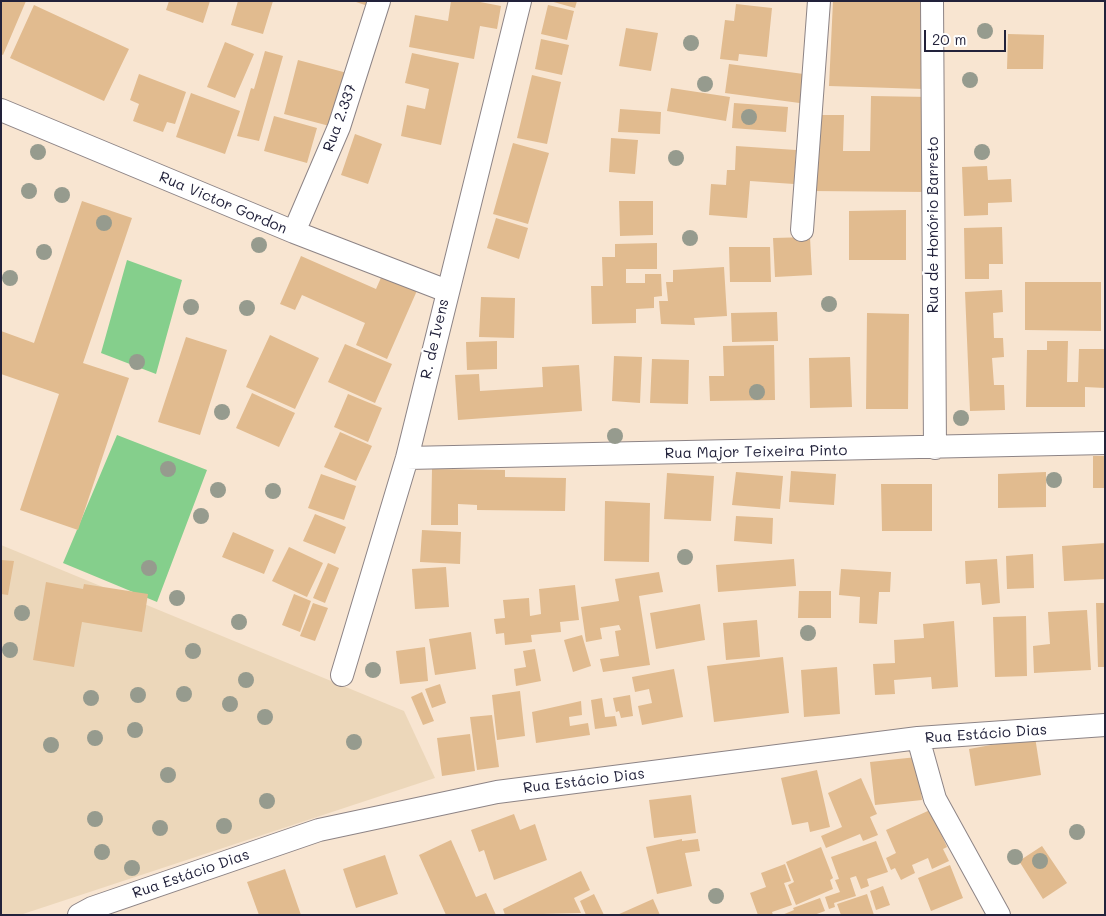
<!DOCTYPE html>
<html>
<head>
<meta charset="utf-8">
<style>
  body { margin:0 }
  #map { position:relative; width:1106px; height:916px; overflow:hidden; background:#f8e5d1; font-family:Mali,sans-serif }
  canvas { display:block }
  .frame { position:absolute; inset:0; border:2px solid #22223b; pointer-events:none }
  .scale { position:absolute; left:924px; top:30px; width:82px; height:22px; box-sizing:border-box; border:2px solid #22223b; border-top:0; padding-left:6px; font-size:15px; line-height:18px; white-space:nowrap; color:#22223b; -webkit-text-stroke:4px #fff; paint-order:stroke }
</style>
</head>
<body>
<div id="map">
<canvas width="1106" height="916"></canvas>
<div class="frame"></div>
<div class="scale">20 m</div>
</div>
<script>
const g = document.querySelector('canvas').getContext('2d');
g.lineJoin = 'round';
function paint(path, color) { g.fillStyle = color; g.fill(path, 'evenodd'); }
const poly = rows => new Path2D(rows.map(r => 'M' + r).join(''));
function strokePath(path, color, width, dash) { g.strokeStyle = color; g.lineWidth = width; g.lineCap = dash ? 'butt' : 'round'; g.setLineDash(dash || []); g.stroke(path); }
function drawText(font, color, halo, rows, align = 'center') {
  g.font = font + ' Mali,sans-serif'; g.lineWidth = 5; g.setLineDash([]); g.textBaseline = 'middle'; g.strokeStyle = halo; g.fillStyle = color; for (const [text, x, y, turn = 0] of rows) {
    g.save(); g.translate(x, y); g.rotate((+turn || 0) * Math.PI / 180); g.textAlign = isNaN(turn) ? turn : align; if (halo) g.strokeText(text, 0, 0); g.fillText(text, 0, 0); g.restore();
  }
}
paint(poly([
  [1,545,404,711,435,778,20,915,1,915]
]), '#ecd7ba');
paint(poly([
  [127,260,182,280,156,374,101,353],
  [117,435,207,470,157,602,63,563]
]), '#85cf8c');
paint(poly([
  [1,1,26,1,3,55,1,54],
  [169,1,210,1,203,23,166,10],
  [238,1,273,1,263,34,231,25],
  [353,1,375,1,374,8],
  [451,1,475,1,501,6,497,29,480,26,474,59,409,47,415,15,448,21],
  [550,1,577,1,575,8],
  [833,1,925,1,924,89,829,86],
  [736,4,772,8,767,57,739,54,738,61,720,59,725,20,734,21],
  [34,5,129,49,104,101,10,58],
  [548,5,574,11,567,40,541,34],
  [626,28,658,33,651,71,619,66],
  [1008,34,1044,35,1043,69,1007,69],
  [541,39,569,45,562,75,535,69],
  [225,42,254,54,235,98,207,87],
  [265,51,283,56,259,141,237,136,251,88,254,89],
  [412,53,459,63,441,145,401,136,407,105,425,109,429,89,405,83],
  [298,60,351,74,337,128,284,114],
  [729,64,811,75,807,104,725,93],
  [139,74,186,92,175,124,167,122,163,132,133,121,139,104,130,100],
  [532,75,561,82,547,144,517,138],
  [671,88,730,97,726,121,667,111],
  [191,93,240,111,225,154,176,137],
  [871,96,930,97,928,192,811,191,812,115,844,115,843,151,870,151],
  [734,103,788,107,786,132,732,128],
  [620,109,661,112,660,134,618,132],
  [274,116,317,128,307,163,264,151],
  [355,134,382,144,368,184,341,175],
  [611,138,638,140,635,174,609,172],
  [513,143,549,153,528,224,493,214],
  [736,146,796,150,794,184,750,181,747,218,709,215,711,184,726,185,727,170,735,170],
  [987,166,988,180,1011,179,1012,202,988,203,988,215,964,216,962,167],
  [82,201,132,218,83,363,129,378,78,530,20,510,59,394,1,374,1,331,34,343],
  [619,201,653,201,653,235,620,236],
  [906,210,906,260,849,260,849,211],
  [496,218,528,228,519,259,487,248],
  [1002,227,1003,264,989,264,989,279,965,279,964,228],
  [810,237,812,275,775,277,773,238],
  [657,243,657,269,626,269,626,283,645,283,645,274,661,274,662,296,654,297,654,308,636,309,636,323,592,324,591,286,603,286,602,257,615,257,615,244],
  [729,247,770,247,771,282,730,282],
  [301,256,376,289,384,271,419,286,387,359,356,345,365,323,302,295,295,310,280,304],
  [724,267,727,316,694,318,695,325,661,324,659,301,668,301,666,282,673,282,673,270],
  [1025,282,1101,282,1101,331,1025,330],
  [1002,290,1003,312,993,313,994,338,1003,338,1004,357,992,358,994,385,1004,385,1005,410,970,411,965,292],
  [481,297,515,298,514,338,479,337],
  [777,312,778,341,732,342,731,313],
  [867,313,909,314,908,409,866,409],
  [270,335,319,358,295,409,246,387],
  [186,337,227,350,200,435,158,422],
  [497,341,497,369,467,370,466,342],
  [1047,341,1068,341,1067,382,1078,382,1079,349,1105,349,1105,388,1085,387,1085,407,1026,407,1027,350,1047,350],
  [345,344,392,364,375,403,328,382],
  [774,345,775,400,710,401,709,376,724,376,723,346],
  [614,356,642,357,640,403,612,401],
  [850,357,852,407,810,408,809,358],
  [652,359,689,360,688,404,650,403],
  [579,365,582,411,458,420,455,375,479,374,480,391,543,387,542,367],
  [252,393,295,413,279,447,236,428],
  [348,394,382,408,368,442,334,427],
  [340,432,372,446,356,481,324,467],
  [1093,456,1105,456,1105,488,1093,488],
  [432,469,505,470,505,477,566,478,565,511,477,510,477,505,458,504,458,525,431,525],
  [791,471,836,474,834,505,789,502],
  [736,472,783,476,780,509,732,505],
  [1046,472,1046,507,998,508,998,474],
  [667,473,714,476,711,521,664,519],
  [321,474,356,486,344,520,308,508],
  [881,484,932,484,932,531,882,531],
  [605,501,650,503,649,562,604,561],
  [315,514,346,527,335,554,303,541],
  [736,516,773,518,772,544,734,541],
  [422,530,461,532,460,564,420,562],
  [233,532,274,550,264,574,222,557],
  [1105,543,1105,579,1064,581,1062,546],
  [289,547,323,563,307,597,272,581],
  [1033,554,1034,588,1007,589,1006,556],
  [794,559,796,586,718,592,716,565],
  [997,559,1000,603,982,605,980,583,966,584,965,561],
  [1,560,14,561,8,595,1,594],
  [328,563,339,568,325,603,313,598],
  [446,567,449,607,415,609,412,569],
  [841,569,891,572,890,592,879,592,877,624,859,623,860,597,839,595],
  [659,572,663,592,639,596,650,665,603,672,600,659,619,656,615,631,621,630,619,625,600,628,602,639,586,642,581,607,619,601,615,579],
  [46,582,83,589,84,584,148,594,142,632,82,622,74,667,33,660],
  [575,585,579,620,560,622,561,632,531,635,532,642,505,645,504,633,496,634,494,619,505,618,503,600,529,598,530,616,541,614,539,589],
  [799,591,831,591,831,618,798,618],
  [294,594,311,601,300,632,282,625],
  [313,603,328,608,315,641,300,636],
  [1096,603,1105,603,1105,667,1098,667],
  [700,604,705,640,656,649,650,613],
  [1087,610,1091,670,1034,673,1033,646,1050,644,1048,612],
  [1026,616,1027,676,995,677,993,617],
  [757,620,760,657,726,660,723,623],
  [954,621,958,687,932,689,931,677,894,680,895,694,875,695,873,664,895,663,894,640,924,638,923,624],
  [471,632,476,669,435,675,429,639],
  [582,635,591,666,573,672,564,640],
  [425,647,428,681,400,684,396,651],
  [535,649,541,681,516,686,514,669,526,667,523,651],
  [783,657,789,713,714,722,707,666],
  [837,667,840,714,804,717,801,670],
  [674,669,683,717,642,725,638,706,652,703,649,689,635,692,632,677],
  [440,684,446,703,432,708,425,689],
  [520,691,525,736,497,740,492,695],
  [422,692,434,721,423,725,411,697],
  [630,695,633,716,621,718,619,711,616,712,613,698],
  [602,698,605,717,615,716,617,726,595,729,591,700],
  [581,701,582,715,569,717,570,726,588,723,590,735,536,743,532,712],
  [492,715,499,767,477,770,470,717],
  [470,734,475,771,442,776,437,738],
  [1035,737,1041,775,975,786,969,749],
  [917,757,922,800,875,805,870,762],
  [817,770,830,827,810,832,808,822,792,825,781,778],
  [861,778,877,814,870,817,878,835,863,841,860,834,826,848,821,836,842,827,828,793],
  [691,795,696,833,654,838,649,800],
  [930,810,947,847,943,849,949,861,932,869,928,858,912,865,915,873,901,880,895,868,891,870,886,858,896,853,886,830],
  [514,814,520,830,535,824,547,860,494,880,484,850,479,852,471,830],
  [682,839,682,841,698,839,700,851,685,853,692,886,657,894,646,847],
  [451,840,476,897,486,893,496,915,446,915,419,855],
  [876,841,888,872,867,879,869,886,861,889,856,876,850,878,856,896,834,903,835,907,829,909,825,897,840,892,835,880,839,879,831,857],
  [1042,846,1067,883,1043,899,1019,861],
  [821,847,833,878,830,880,833,889,796,905,788,885,794,882,786,862],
  [385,855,398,894,356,908,343,869],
  [785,864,791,881,784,883,792,905,772,912,773,915,758,915,750,893,766,887,761,873],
  [950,865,963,898,931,911,918,878],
  [285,869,301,915,259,915,247,882],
  [581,871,590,890,574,898,581,913,505,915,503,909],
  [883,886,890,905,876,910,870,891],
  [594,894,604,915,586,915,580,901],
  [867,894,874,915,841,915,837,904],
  [820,898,825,911,814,915,782,915,794,910,793,908],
  [653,899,660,915,617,915]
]), '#e1bb8f');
const street = poly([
  [932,1,935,448],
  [1,110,294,232,447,291],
  [802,230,819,1],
  [294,232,339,127,379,1],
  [407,458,1105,443],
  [342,675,407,458,520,1],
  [918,738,935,799,999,915],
  [79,915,92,908,319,830,497,792,918,738,1105,725]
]);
strokePath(street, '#8d8486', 24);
strokePath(street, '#fff', 22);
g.fillStyle = '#969b8e';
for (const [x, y] of [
  [985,31],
  [691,43],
  [970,80],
  [705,84],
  [749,117],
  [38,152],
  [982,152],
  [676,158],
  [29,191],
  [62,195],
  [104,223],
  [690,238],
  [259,245],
  [44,252],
  [10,278],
  [829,304],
  [191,307],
  [247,308],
  [137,362],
  [757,392],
  [222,412],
  [961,418],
  [615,436],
  [168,469],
  [1054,480],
  [218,490],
  [273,491],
  [201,516],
  [685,557],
  [149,568],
  [177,598],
  [22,613],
  [239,622],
  [808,633],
  [10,650],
  [193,651],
  [373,670],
  [246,680],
  [184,694],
  [138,695],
  [91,698],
  [230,704],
  [265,717],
  [135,730],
  [95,738],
  [354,742],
  [51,745],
  [168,775],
  [267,801],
  [95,819],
  [224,826],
  [160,828],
  [1077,832],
  [102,852],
  [1015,857],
  [1040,861],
  [132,868],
  [716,896]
]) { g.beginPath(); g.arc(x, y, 8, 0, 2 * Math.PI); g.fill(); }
drawText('15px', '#22223b', '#fff', [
  ["Rua 2.337",340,118,-70],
  ["Rua Victor Gordon",223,203,23],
  ["Rua de Honório Barreto",933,225,-90],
  ["R. de Ivens",435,339,-77],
  ["Rua Major Teixeira Pinto",756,452,-1],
  ["Rua Estácio Dias",986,734,-4],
  ["Rua Estácio Dias",584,781,-7],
  ["Rua Estácio Dias",191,874,-19]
]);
</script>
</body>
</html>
